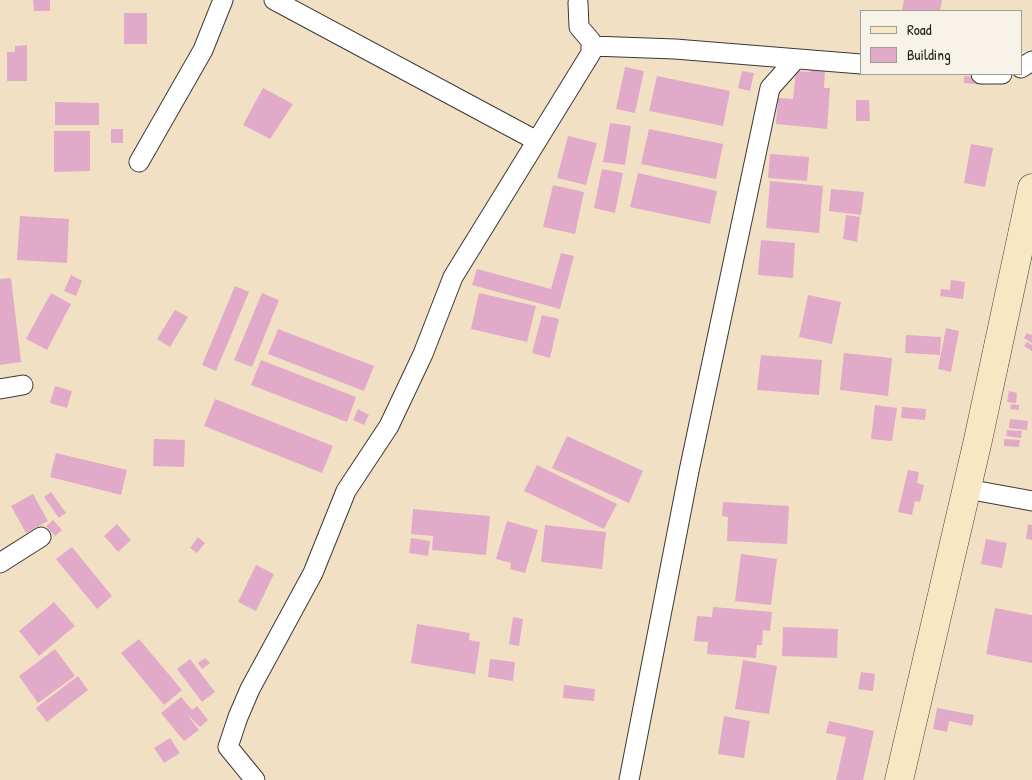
<!DOCTYPE html>
<html>
<head>
<meta charset="utf-8">
<style>
  body { margin:0 }
  #map { position:relative; width:1032px; height:780px; overflow:hidden; background:#f2e0c4; font-family:"Patrick Hand",sans-serif }
  canvas { display:block }
  .legend { position:absolute; left:860px; top:10px; width:162px; height:65px; box-sizing:border-box; background:#f7f3e8; border:1px solid #9f9d96; margin:0; padding:6px 9px; list-style:none; font-size:15px; color:#1c1c1c }
  .legend li { display:flex; align-items:center; gap:10px; height:25px }
  .legend b { width:25px; border:1px solid #9f9d96 }
</style>
</head>
<body>
<div id="map">
<canvas width="1032" height="780"></canvas>
<ul class="legend">
<li><b style="height:6px;background:#f8e7c3"></b>Road</li>
<li><b style="height:14px;background:#e1aac9"></b>Building</li>
</ul>
</div>
<script>
const g = document.querySelector('canvas').getContext('2d');
g.lineJoin = 'round';
function paint(path, color) { g.fillStyle = color; g.fill(path, 'evenodd'); }
const poly = rows => new Path2D(rows.map(r => 'M' + r).join(''));
function strokePath(path, color, width, dash) { g.strokeStyle = color; g.lineWidth = width; g.lineCap = dash ? 'butt' : 'round'; g.setLineDash(dash || []); g.stroke(path); }
paint(poly([
  [33,0,50,0,50,11,34,11],
  [904,0,942,0,940,11,902,11],
  [124,13,147,13,147,44,124,44],
  [27,45,27,81,7,81,7,52,15,52,15,46],
  [625,67,644,71,635,113,616,109],
  [810,69,825,71,824,88,830,88,827,129,776,124,778,98,793,99,796,71,810,72],
  [742,71,754,73,750,91,738,88],
  [657,76,730,91,723,126,649,111],
  [964,76,985,78,985,85,964,83],
  [263,88,293,104,270,139,243,125],
  [856,100,869,100,870,121,856,121],
  [55,102,99,103,99,125,55,125],
  [610,123,631,126,625,165,603,162],
  [111,129,123,129,123,143,111,143],
  [649,129,723,144,716,179,641,164],
  [54,131,90,131,90,171,54,172],
  [568,136,597,143,586,185,557,178],
  [971,144,993,148,985,187,964,183],
  [770,154,809,157,807,181,768,178],
  [602,169,623,173,615,213,594,208],
  [638,173,717,191,710,224,630,207],
  [770,181,823,186,819,233,766,228],
  [553,185,584,192,575,234,543,227],
  [831,189,864,192,861,215,829,211],
  [846,215,860,217,857,242,843,239],
  [20,216,69,219,67,263,17,260],
  [761,240,795,243,793,278,758,275],
  [561,253,574,256,560,309,472,285,477,269,551,289],
  [71,275,82,281,76,296,64,291],
  [11,278,21,362,0,365,0,279],
  [951,280,965,282,963,299,940,296,941,289,950,290],
  [235,286,249,292,216,371,202,365],
  [51,293,71,304,47,350,26,339],
  [262,293,279,300,252,367,234,360],
  [479,293,536,306,527,342,471,329],
  [808,295,841,302,832,344,799,337],
  [175,310,188,317,170,347,157,339],
  [542,315,559,319,550,358,532,353],
  [946,328,959,331,951,372,938,369],
  [278,329,374,366,364,391,268,354],
  [1027,333,1032,335,1032,343,1024,338],
  [906,335,941,337,940,355,905,353],
  [1027,342,1032,345,1032,351,1024,346],
  [844,353,892,358,888,396,840,390],
  [761,355,822,360,819,395,757,390],
  [261,360,356,397,347,422,251,385],
  [55,386,72,391,67,408,50,403],
  [1009,391,1017,393,1016,403,1007,402],
  [215,399,333,446,322,473,204,426],
  [1011,404,1019,405,1019,410,1010,409],
  [875,405,897,408,892,441,871,439],
  [902,407,926,409,925,420,901,418],
  [358,409,369,415,364,425,353,420],
  [1010,419,1028,421,1027,430,1009,428],
  [1007,430,1022,431,1021,438,1006,436],
  [567,436,643,471,629,503,552,468],
  [154,439,185,440,184,467,153,466],
  [1004,439,1020,440,1019,447,1004,446],
  [56,453,127,470,121,495,50,477],
  [537,465,617,504,604,529,524,491],
  [908,470,919,472,917,483,924,485,920,502,915,501,912,515,898,512],
  [51,492,66,513,59,518,44,497],
  [33,494,48,521,26,533,11,506],
  [723,502,789,506,787,544,727,541,728,517,722,516],
  [413,509,490,516,486,555,432,550,433,536,411,534],
  [53,520,62,530,55,536,46,526],
  [507,521,538,530,525,573,510,569,511,563,496,559],
  [117,524,131,540,118,552,104,536],
  [1028,524,1032,525,1032,540,1026,539],
  [545,525,606,532,602,569,541,562],
  [198,537,205,543,197,553,190,548],
  [411,538,430,541,428,556,409,553],
  [986,539,1007,543,1002,568,981,564],
  [72,547,112,596,97,609,56,559],
  [741,554,777,559,771,605,735,601],
  [256,565,274,574,256,611,238,602],
  [54,602,75,626,39,656,19,631],
  [713,607,772,612,770,631,763,630,762,645,757,645,756,658,707,654,708,642,694,641,697,616,712,617],
  [995,608,1032,615,1032,663,986,654],
  [513,617,523,619,519,646,509,644],
  [417,624,470,633,469,640,480,642,475,674,411,663],
  [783,627,838,629,837,658,782,656],
  [139,639,182,690,164,705,121,653],
  [55,649,75,676,38,703,19,676],
  [205,658,210,663,202,669,198,663],
  [190,659,215,692,202,702,177,669],
  [490,659,515,662,513,681,488,677],
  [743,660,777,666,769,714,735,709],
  [861,672,875,674,873,691,858,689],
  [78,676,88,690,47,722,36,708],
  [564,685,595,689,594,701,563,698],
  [181,697,192,710,197,706,208,720,200,727,187,714,199,730,184,741,161,713],
  [937,708,974,715,972,726,949,721,947,732,933,729],
  [724,716,750,721,744,758,718,754],
  [829,721,874,731,863,780,836,780,846,737,826,733],
  [170,738,180,753,164,763,154,748]
]), '#e1aac9');
const minor = poly([
  [274,0,537,141],
  [592,46,675,49,861,64],
  [1021,68,1032,61],
  [981,74,1002,74],
  [139,162,203,50,223,0],
  [0,389,23,385],
  [967,489,1032,501],
  [0,563,41,537],
  [255,780,228,747,238,717,250,689,313,573,346,491,389,426,423,354,453,277,591,53,591,41,579,27,578,3],
  [629,780,689,471,770,88,795,60]
]);
const secondary = poly([
  [899,780,978,440,1032,188]
]);
strokePath(minor, '#3c3935', 21);
strokePath(secondary, '#3c3935', 29);
strokePath(minor, '#fff', 19);
strokePath(secondary, '#f8e7c3', 28);
</script>
</body>
</html>
